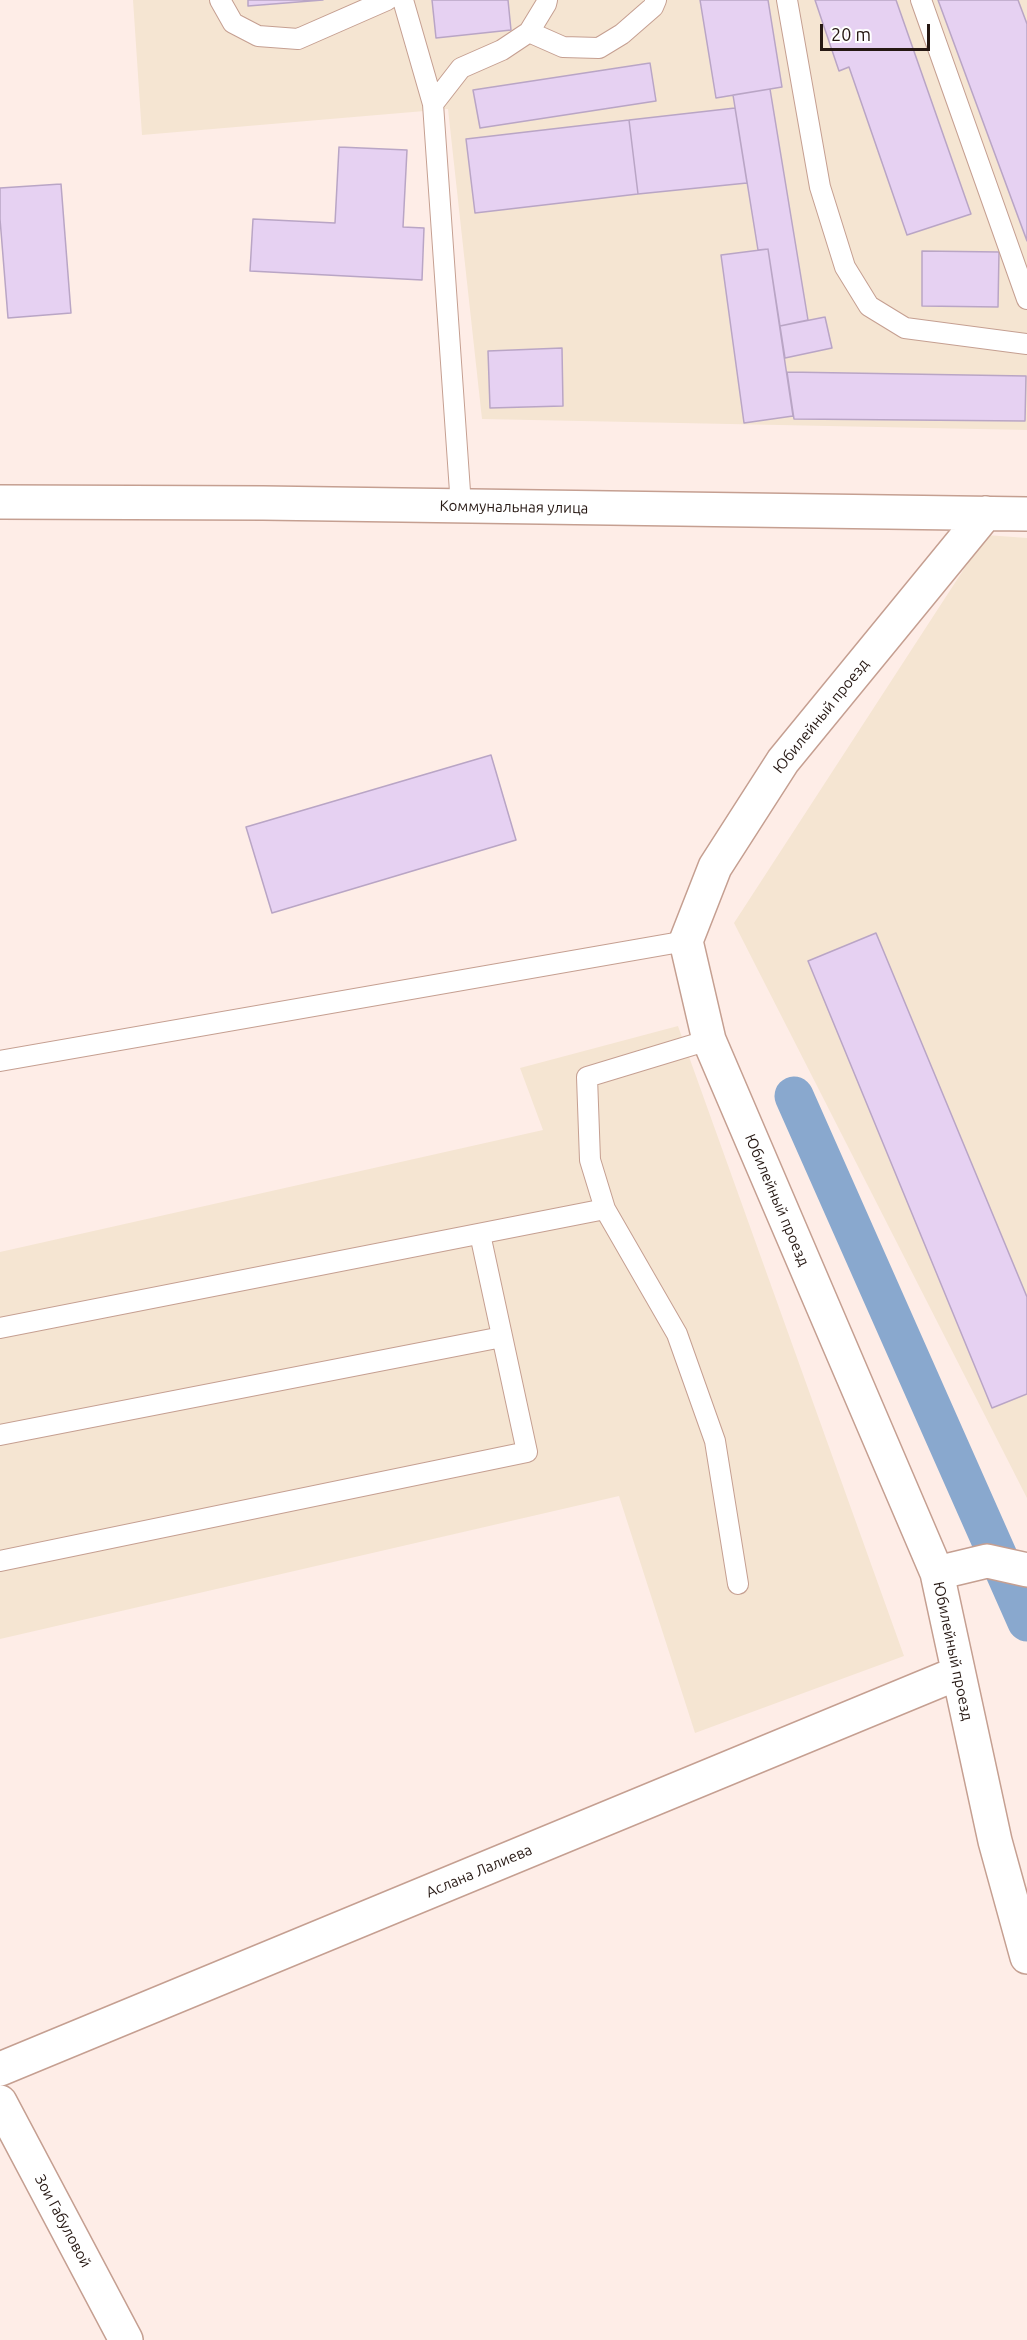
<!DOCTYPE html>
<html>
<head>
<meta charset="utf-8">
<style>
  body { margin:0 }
  #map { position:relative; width:1027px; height:2340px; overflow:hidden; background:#feede7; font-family:Ubuntu,sans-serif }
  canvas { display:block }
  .scale { position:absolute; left:820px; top:24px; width:110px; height:27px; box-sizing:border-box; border:3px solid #261813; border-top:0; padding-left:8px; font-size:18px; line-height:21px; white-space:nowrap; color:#261813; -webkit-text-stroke:4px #fff; paint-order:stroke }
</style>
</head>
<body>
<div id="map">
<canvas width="1027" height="2340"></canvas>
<div class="scale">20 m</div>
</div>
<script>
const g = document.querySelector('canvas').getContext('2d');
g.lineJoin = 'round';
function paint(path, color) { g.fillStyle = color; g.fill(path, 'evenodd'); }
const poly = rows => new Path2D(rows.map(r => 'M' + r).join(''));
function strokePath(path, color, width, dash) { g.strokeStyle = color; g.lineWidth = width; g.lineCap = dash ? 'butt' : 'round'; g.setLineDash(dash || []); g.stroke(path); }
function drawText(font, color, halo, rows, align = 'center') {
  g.font = font + ' Ubuntu,sans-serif'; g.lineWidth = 4.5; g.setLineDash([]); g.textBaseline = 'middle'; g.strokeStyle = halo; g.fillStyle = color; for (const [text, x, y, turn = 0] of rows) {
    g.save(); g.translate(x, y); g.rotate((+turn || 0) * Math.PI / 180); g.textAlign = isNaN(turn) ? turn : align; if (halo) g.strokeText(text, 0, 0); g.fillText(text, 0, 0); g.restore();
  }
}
paint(poly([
  [133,0,1027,0,1027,430,482,419,448,109,142,135],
  [986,535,1027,538,1027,1498,734,923],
  [678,1026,904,1656,695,1733,619,1496,0,1639,0,1252,543,1130,520,1068]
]), '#f5e5d2');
strokePath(poly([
  [794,1096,1027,1622]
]), '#89a8ce', 39);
const building = poly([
  [248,0,323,0,248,6,248,0],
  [432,0,508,0,511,30,436,38,432,0],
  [700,0,768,0,782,87,716,98,700,0],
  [815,0,896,0,971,214,907,235,849,67,839,71,815,0],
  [938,0,1018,0,1027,24,1027,241,938,0],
  [650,63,656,101,480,128,473,90,650,63],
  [770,89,808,320,780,326,768,249,758,250,733,95,770,89],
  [735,108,747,183,638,194,629,120,735,108],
  [629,120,638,194,475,213,466,139,629,120],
  [339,147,407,150,403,227,424,228,422,280,250,271,253,219,335,223,339,147],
  [61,184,71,313,8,318,0,219,0,188,61,184],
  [768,249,793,416,744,423,721,255,768,249],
  [922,251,999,252,998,307,922,306,922,251],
  [825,317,832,348,785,358,780,326,825,317],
  [562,348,563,406,490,408,488,351,562,348],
  [787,372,1026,376,1025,421,794,419,787,372],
  [491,755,516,840,272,913,246,827,491,755],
  [876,933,1027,1297,1027,1394,992,1408,808,961,876,933]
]);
paint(building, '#e6d1f2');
strokePath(building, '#b9a5c5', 1.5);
const lane = poly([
  [220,0,233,23,258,36,298,39,387,0],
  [403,0,433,104,461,506],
  [787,0,820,187,845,267,869,306,905,328,1027,344],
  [921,0,1027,299],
  [529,32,563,47,599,48,622,34,653,7,656,0],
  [433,104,461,68,502,50,529,32,546,4,547,0],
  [0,1061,686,941],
  [605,1209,677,1334,715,1441,738,1584],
  [0,1328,605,1209,590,1160,587,1077,709,1040],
  [0,1435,502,1337],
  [0,1561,527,1452,480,1234]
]);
const street = poly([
  [0,502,263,503,1027,514],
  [986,513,783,761,715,867,686,941,709,1040,937,1573,995,1841,1027,1957],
  [937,1573,987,1561,1027,1570],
  [0,2069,958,1673],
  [0,2102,126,2340]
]);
strokePath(lane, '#c59f91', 22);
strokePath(street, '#c59f91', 36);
strokePath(lane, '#fff', 20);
strokePath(street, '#fff', 33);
drawText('15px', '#261813', '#fff', [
  ["Коммунальная улица",514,507,1],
  ["Юбилейный проезд",821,716,-51],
  ["Юбилейный проезд",777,1200,67],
  ["Юбилейный проезд",953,1651,78],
  ["Аслана Лалиева",479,1871,-23],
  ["Зои Габуловой",63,2221,62]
]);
</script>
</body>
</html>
